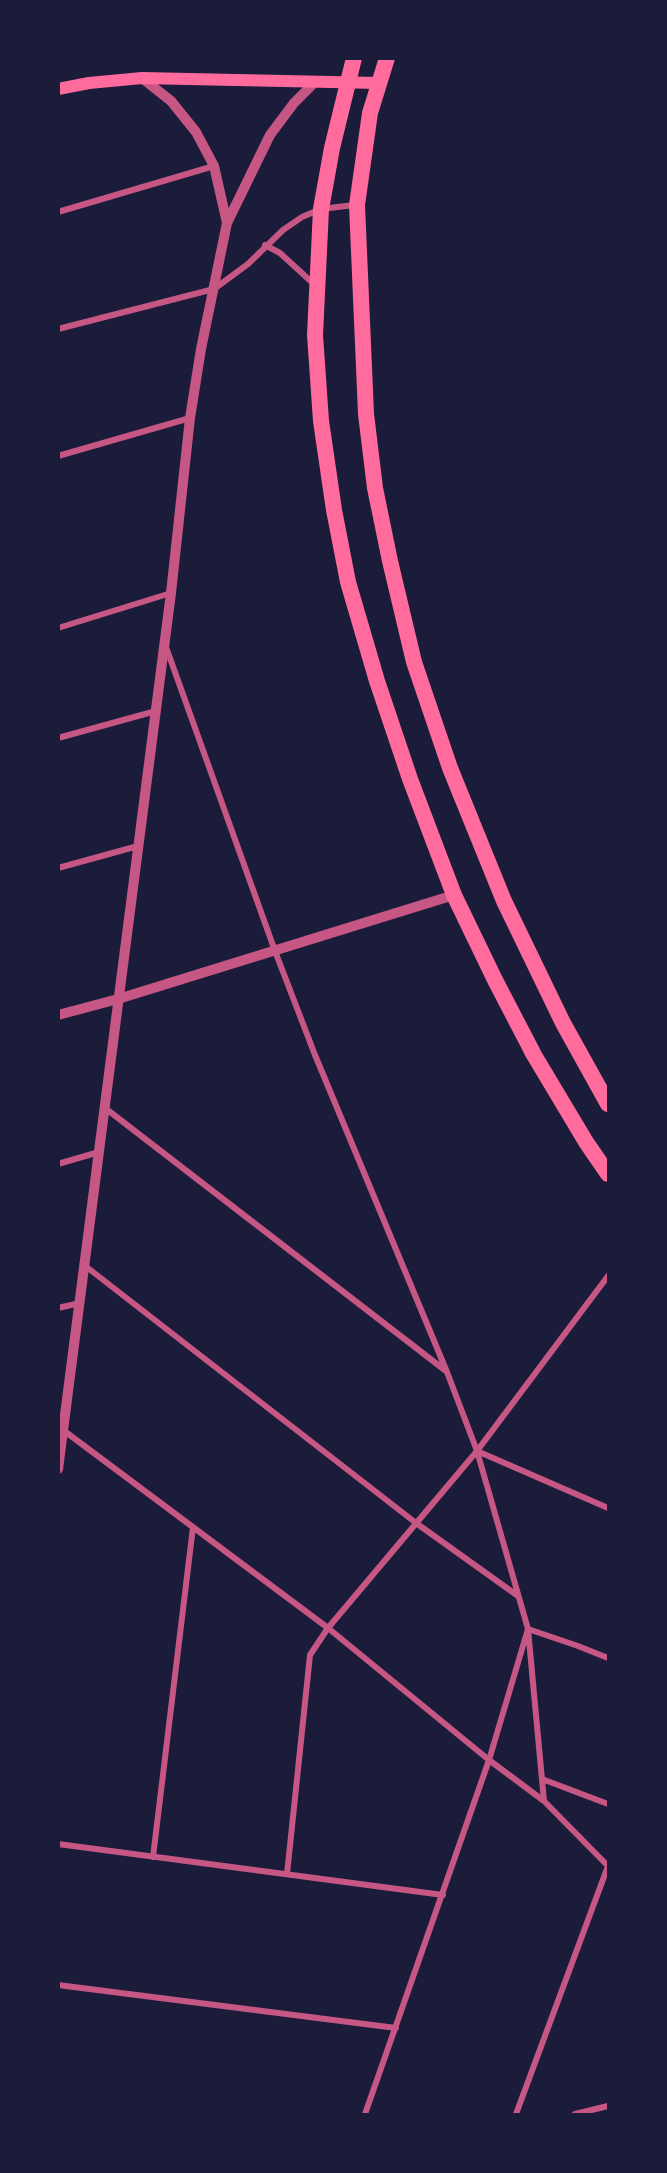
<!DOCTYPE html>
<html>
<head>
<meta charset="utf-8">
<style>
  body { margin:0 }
  #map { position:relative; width:667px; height:2173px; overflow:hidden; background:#1b1b3a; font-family:Ubuntu,sans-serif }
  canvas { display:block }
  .frame { position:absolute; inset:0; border:60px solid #1b1b3a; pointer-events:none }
</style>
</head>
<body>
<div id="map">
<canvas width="667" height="2173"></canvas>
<div class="frame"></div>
</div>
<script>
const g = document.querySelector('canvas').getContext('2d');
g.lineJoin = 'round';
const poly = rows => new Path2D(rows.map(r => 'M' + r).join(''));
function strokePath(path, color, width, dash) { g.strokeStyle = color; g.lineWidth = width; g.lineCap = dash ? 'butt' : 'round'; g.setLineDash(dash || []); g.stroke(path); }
strokePath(poly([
  [58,212,214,166],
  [265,245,280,253,316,286],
  [58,329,214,289,248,264,283,230,302,217,321,209,354,205],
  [58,456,190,418],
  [58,628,171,593],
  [166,647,275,951,315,1055,447,1372,477,1451,528,1629,544,1801],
  [58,738,156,711],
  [58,868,138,846],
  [105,1108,446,1371],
  [58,1164,99,1152],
  [84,1265,416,1523,518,1596],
  [58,1308,80,1303],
  [63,1430,328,1628,489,1760,544,1801,608,1866],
  [477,1451,608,1508],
  [542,1779,608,1804],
  [58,1844,443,1895],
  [153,1857,193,1527],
  [287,1874,310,1655,328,1628,477,1451,608,1276],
  [58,1985,396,2028],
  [365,2114,489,1760,528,1629,578,1646,608,1658],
  [516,2114,608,1866],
  [575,2114,608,2106]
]), '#c65784', 6);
strokePath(poly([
  [142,78,171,101,196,132,214,166,227,223],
  [58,1015,118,999,454,895],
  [58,1469,171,593,190,418,201,349,227,223,270,135,294,103,316,81]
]), '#c65784', 10);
strokePath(poly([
  [58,89,89,83,142,78,378,83]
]), '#ff6b9d', 12);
strokePath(poly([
  [354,58,332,148,321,209,315,335,321,421,334,510,348,582,377,681,410,779,454,895,495,980,534,1055,586,1142,608,1174],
  [387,58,370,113,357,205,366,414,375,488,390,561,414,662,450,768,504,901,563,1023,608,1104]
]), '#ff6b9d', 16);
</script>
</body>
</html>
